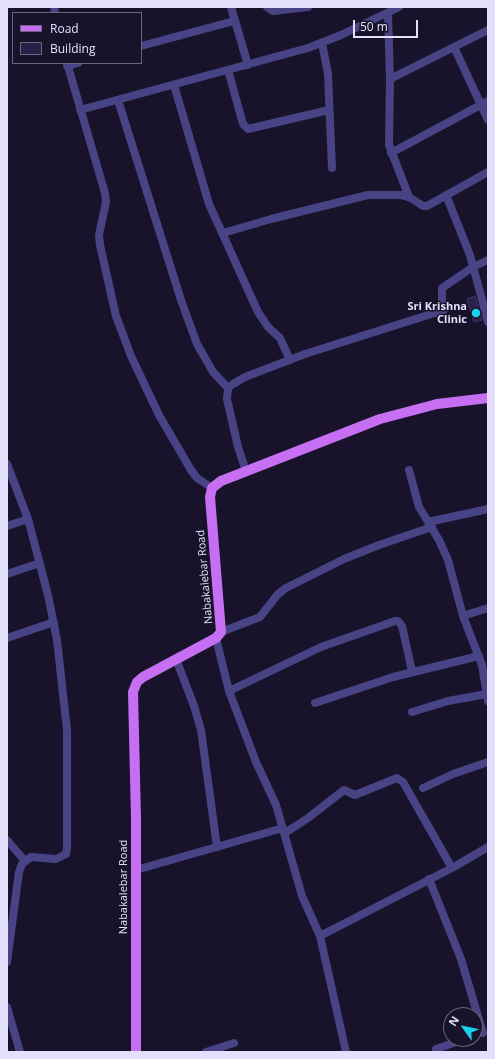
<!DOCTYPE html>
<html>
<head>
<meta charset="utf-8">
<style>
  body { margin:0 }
  #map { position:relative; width:495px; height:1059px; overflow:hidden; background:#18132a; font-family:"Open Sans",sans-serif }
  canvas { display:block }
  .frame { position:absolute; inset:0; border:8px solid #e3dffc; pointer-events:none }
  .legend { position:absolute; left:12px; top:12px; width:130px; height:52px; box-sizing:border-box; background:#18132a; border:1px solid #69657e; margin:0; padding:5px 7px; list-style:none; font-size:12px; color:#e3dffc }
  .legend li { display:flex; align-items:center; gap:8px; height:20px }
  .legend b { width:20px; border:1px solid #69657e }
  .north { position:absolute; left:443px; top:1007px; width:40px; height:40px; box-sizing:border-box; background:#18132a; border:1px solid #69657e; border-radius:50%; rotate:303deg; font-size:11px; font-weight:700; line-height:16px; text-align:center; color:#e3dffc }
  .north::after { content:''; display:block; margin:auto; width:14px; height:18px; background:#1bd0ec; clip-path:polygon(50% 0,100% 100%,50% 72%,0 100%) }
  .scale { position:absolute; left:353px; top:20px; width:65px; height:18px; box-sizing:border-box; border:2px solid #e3dffc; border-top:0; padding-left:5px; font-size:12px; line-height:14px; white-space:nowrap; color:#e3dffc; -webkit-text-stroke:3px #18132a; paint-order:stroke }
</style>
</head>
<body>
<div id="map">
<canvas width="495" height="1059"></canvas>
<div class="frame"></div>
<ul class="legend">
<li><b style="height:5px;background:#c66ff3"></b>Road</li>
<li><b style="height:11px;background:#2a2149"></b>Building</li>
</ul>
<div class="north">N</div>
<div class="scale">50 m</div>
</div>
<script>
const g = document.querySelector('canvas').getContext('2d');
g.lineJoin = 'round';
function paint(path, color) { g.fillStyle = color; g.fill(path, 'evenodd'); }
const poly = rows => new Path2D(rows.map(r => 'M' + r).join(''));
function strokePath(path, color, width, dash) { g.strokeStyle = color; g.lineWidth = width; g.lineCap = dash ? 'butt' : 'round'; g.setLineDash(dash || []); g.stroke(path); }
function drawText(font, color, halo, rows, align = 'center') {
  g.font = font + ' "Open Sans",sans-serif'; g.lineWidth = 3; g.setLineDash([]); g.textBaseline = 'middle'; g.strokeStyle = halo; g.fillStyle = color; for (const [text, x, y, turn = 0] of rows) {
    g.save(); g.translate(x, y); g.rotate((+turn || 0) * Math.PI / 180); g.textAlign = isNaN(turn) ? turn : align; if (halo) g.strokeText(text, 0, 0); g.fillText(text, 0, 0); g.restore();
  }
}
const building = poly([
  [475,296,482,320,474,322,467,299,475,296]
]);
paint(building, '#2a2149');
strokePath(building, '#433573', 1);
strokePath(poly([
  [54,7,55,13],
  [231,7,248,65],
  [267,7,273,11,308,7],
  [388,13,390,79,389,145,409,197],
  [322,43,328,74,332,168],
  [141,46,234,21],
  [454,47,488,120],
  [67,63,105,193,106,202,99,235,100,245,116,316,131,356,159,415,191,470,197,478,212,488],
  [67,66,78,63],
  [228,70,243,124,248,129,329,110],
  [390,79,488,30],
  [174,85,209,204,258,312,268,327,280,338,290,360],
  [118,100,181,300,197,344,213,372,228,388],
  [80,110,308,48,341,35,399,7],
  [391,153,488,101],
  [446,195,470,255,488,322],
  [223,233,271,219,368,195,401,195,409,197,423,206,427,206,488,172],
  [436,313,442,304,442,288,473,267,488,260],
  [7,464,28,519,48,595,57,640,67,730,67,848,66,854,56,859,31,857,22,864,19,872,7,962],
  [409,470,419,507,439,540,448,560,463,616,482,665,488,701],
  [246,471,238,447,227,399,228,388,233,384,245,377,305,354,444,310],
  [428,522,488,509],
  [7,526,28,519],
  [7,574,40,563],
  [463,616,488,608],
  [221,632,260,617,278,594,286,588,344,559,379,545,432,527],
  [7,638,54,622],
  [216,638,229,691,256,762,276,805,302,896,320,936,346,1052],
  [176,659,194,706,201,730,217,847],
  [229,691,321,647,395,621,398,621,402,626,412,671],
  [315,703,393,677,479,656],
  [412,712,448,701,487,694],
  [423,788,453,774,488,762],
  [285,833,308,818,344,790,355,795,397,778,403,782,452,868],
  [7,840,25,861],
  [136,870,283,828],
  [429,879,461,959,483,1033],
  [320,936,452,868,488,847],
  [7,1007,20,1052],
  [436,1049,465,1039],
  [206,1052,234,1043]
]), '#474385', 8);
strokePath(poly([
  [136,1052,136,819,133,692,137,682,143,677,216,638,221,632,210,497,212,488,221,481,380,419,437,404,488,398]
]), '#c66ff3', 10);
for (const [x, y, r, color] of [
  [476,313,5,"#1bd0ec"]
]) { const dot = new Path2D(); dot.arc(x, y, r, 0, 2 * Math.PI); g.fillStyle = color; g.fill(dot); strokePath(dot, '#18132a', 1.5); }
drawText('bold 11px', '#e3dffc', '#18132a', [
  ["Sri Krishna",467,307],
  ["Clinic",467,320]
], 'right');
drawText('11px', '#e3dffc', '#18132a', [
  ["Nabakalebar Road",205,577,-95],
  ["Nabakalebar Road",124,887,-90]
]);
</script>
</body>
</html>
